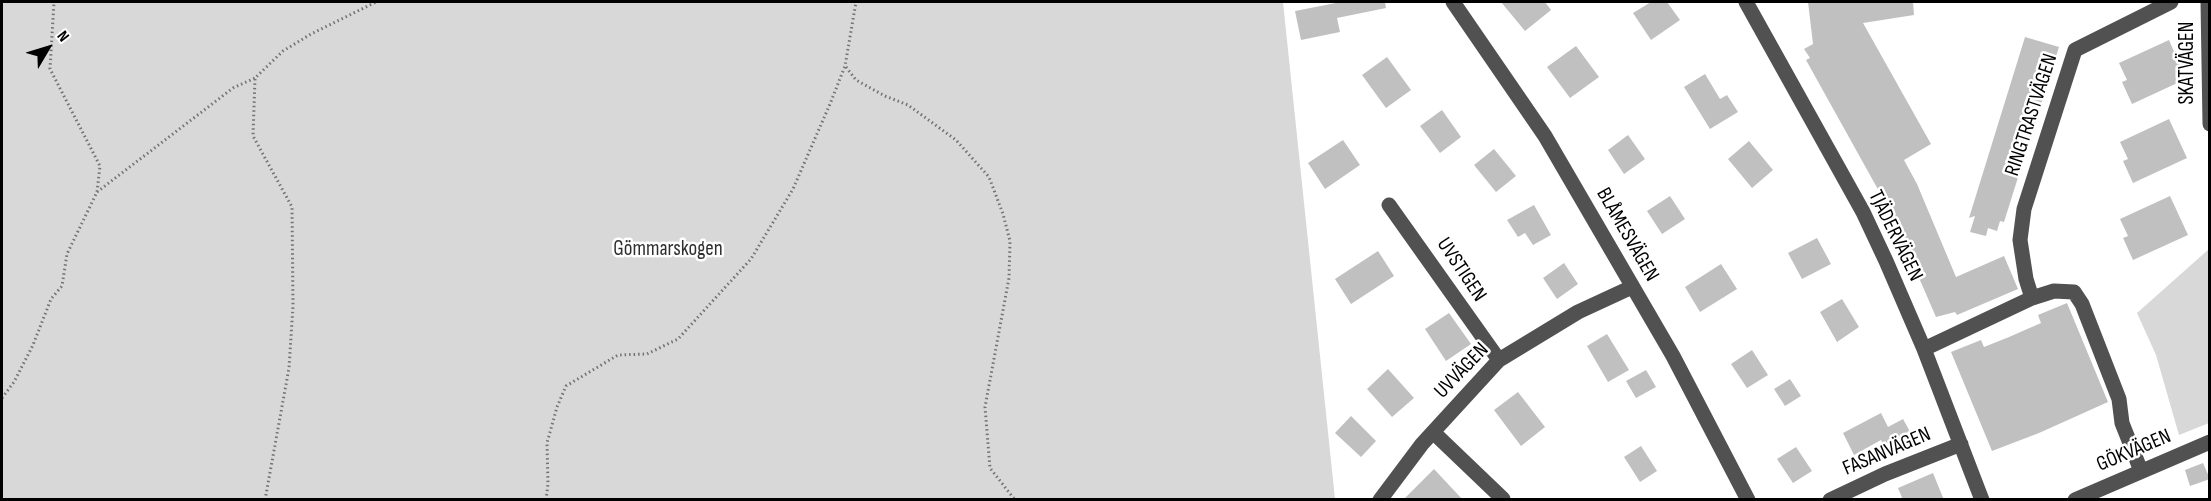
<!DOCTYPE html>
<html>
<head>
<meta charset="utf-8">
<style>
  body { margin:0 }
  #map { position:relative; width:2211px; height:501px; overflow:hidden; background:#fff; font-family:"Sofia Sans Condensed",sans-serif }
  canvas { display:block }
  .frame { position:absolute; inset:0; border:3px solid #000; pointer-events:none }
  .north { position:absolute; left:18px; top:18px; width:60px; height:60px; -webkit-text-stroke:4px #fff; paint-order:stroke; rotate:52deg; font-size:16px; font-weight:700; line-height:24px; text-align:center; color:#000 }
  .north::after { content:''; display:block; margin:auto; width:21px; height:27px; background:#000; clip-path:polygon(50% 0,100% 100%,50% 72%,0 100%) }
</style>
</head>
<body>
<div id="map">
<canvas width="2211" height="501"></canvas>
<div class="frame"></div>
<div class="north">N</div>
</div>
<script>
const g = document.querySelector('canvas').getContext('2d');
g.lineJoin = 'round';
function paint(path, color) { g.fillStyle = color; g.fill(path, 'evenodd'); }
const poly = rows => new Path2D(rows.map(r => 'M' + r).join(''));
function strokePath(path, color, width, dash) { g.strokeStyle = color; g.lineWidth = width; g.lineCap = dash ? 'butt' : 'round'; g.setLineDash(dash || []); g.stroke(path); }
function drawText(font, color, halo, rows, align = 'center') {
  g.font = font + ' "Sofia Sans Condensed",sans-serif'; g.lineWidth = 5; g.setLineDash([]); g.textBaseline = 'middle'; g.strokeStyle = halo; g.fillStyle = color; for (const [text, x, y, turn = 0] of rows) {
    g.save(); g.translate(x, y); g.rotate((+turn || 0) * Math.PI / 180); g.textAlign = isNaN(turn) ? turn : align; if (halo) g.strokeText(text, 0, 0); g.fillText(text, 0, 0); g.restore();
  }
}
paint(poly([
  [2,2,1283,2,1335,499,2,499],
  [2209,249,2209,423,2179,435,2156,355,2137,313]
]), '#d8d8d8');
paint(poly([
  [1341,2,1385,2,1386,8,1337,18,1340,32,1301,40,1295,11],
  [1501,2,1545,2,1551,10,1525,31],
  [1651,2,1667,2,1680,20,1651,40,1633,13],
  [1808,2,1913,2,1914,15,1863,23,1931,144,1904,160,1917,184,1956,277,2004,256,2018,289,1957,315,1955,312,1936,317,1890,211,1806,60,1810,58,1804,49,1813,44],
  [2025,37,2059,47,2004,222,2000,221,1997,231,1988,228,1986,236,1970,232,1975,216,1969,218],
  [2169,40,2186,79,2132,104,2122,82,2127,80,2119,63],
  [1576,46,1599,77,1570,98,1547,67],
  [1387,57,1411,90,1386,108,1362,75],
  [1705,74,1720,99,1727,95,1738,112,1710,129,1684,87],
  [1442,110,1461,137,1440,153,1420,126],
  [2169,119,2187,158,2133,183,2123,161,2128,159,2120,142],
  [1628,135,1645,159,1624,174,1608,150],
  [1343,140,1360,165,1325,189,1308,163],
  [1749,141,1773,170,1752,188,1728,159],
  [1494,149,1516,176,1496,192,1474,165],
  [1670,196,1685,219,1662,234,1647,211],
  [2170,196,2188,235,2133,260,2123,238,2128,236,2120,219],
  [1534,205,1551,235,1533,245,1525,233,1518,237,1507,220],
  [1817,238,1831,264,1802,279,1788,253],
  [1378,251,1394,276,1351,304,1335,279],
  [1564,263,1578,284,1557,299,1543,278],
  [1721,264,1737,289,1700,312,1685,287],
  [1842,299,1859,327,1837,342,1820,312],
  [2067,303,2108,402,2039,433,1992,451,1951,352,1981,340,1984,347,2009,337,2041,323,2038,315],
  [1449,313,1471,344,1446,361,1425,329],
  [1607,334,1629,370,1608,382,1587,346],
  [1752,350,1768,375,1747,388,1731,364],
  [1388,369,1414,398,1392,417,1367,389],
  [1646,370,1656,387,1636,398,1626,381],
  [1790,379,1801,396,1785,406,1774,389],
  [1518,392,1545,427,1521,446,1494,410],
  [1881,413,1888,427,1903,419,1913,437,1886,451,1881,440,1854,455,1843,433],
  [1351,416,1376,441,1361,457,1335,433],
  [1641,446,1657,471,1640,482,1624,457],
  [1796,447,1812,471,1793,483,1777,459],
  [2203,463,2210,479,2190,486,2185,470],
  [1434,469,1463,500,1403,500],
  [1933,473,1944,500,1903,500,1898,488]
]), '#c0c0c0');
strokePath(poly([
  [846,67,856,80,885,96,908,105,956,140,989,177,1003,214,1010,241,1009,278,985,407,990,468,1015,500],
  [97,192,233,88,255,78],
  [2,398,14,382,33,345,51,299,62,286,67,254,97,192,100,166,50,69,54,2],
  [265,500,289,368,293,306,292,207,253,136,255,78,283,51,311,34,376,2],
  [546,500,548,484,547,443,557,407,566,386,618,355,647,354,678,339,751,259,793,189,830,104,845,66,856,2]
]), '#737373', 3, [1.5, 3]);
strokePath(poly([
  [1453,2,1545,136,1673,356,1748,500],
  [1746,2,1863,212,1886,261,1924,349,1982,500],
  [2208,2,2210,124],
  [1389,205,1499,360],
  [2032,298,2026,279,2020,240,2024,209,2075,50,2171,2],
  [1924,349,2032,298,2054,291,2074,292,2082,304,2119,399,2122,423,2141,471],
  [1433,432,1503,499],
  [1380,500,1422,444,1499,360,1578,312,1632,287],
  [1830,500,1885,474,1961,444],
  [2075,500,2210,442]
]), '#515151', 15);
drawText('21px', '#000', '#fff', [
  ["SKATVÄGEN",2188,63,-90],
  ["RINGTRASTVÄGEN",2032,115,-72],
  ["BLÅMESVÄGEN",1627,235,60],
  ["TJÄDERVÄGEN",1895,236,64],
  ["UVSTIGEN",1461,270,56],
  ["UVVÄGEN",1462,371,-46],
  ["GÖKVÄGEN",2134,451,-23],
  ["FASANVÄGEN",1887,452,-23]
]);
drawText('21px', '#2f2f2f', '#fff', [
  ["Gömmarskogen",668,250]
]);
</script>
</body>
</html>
